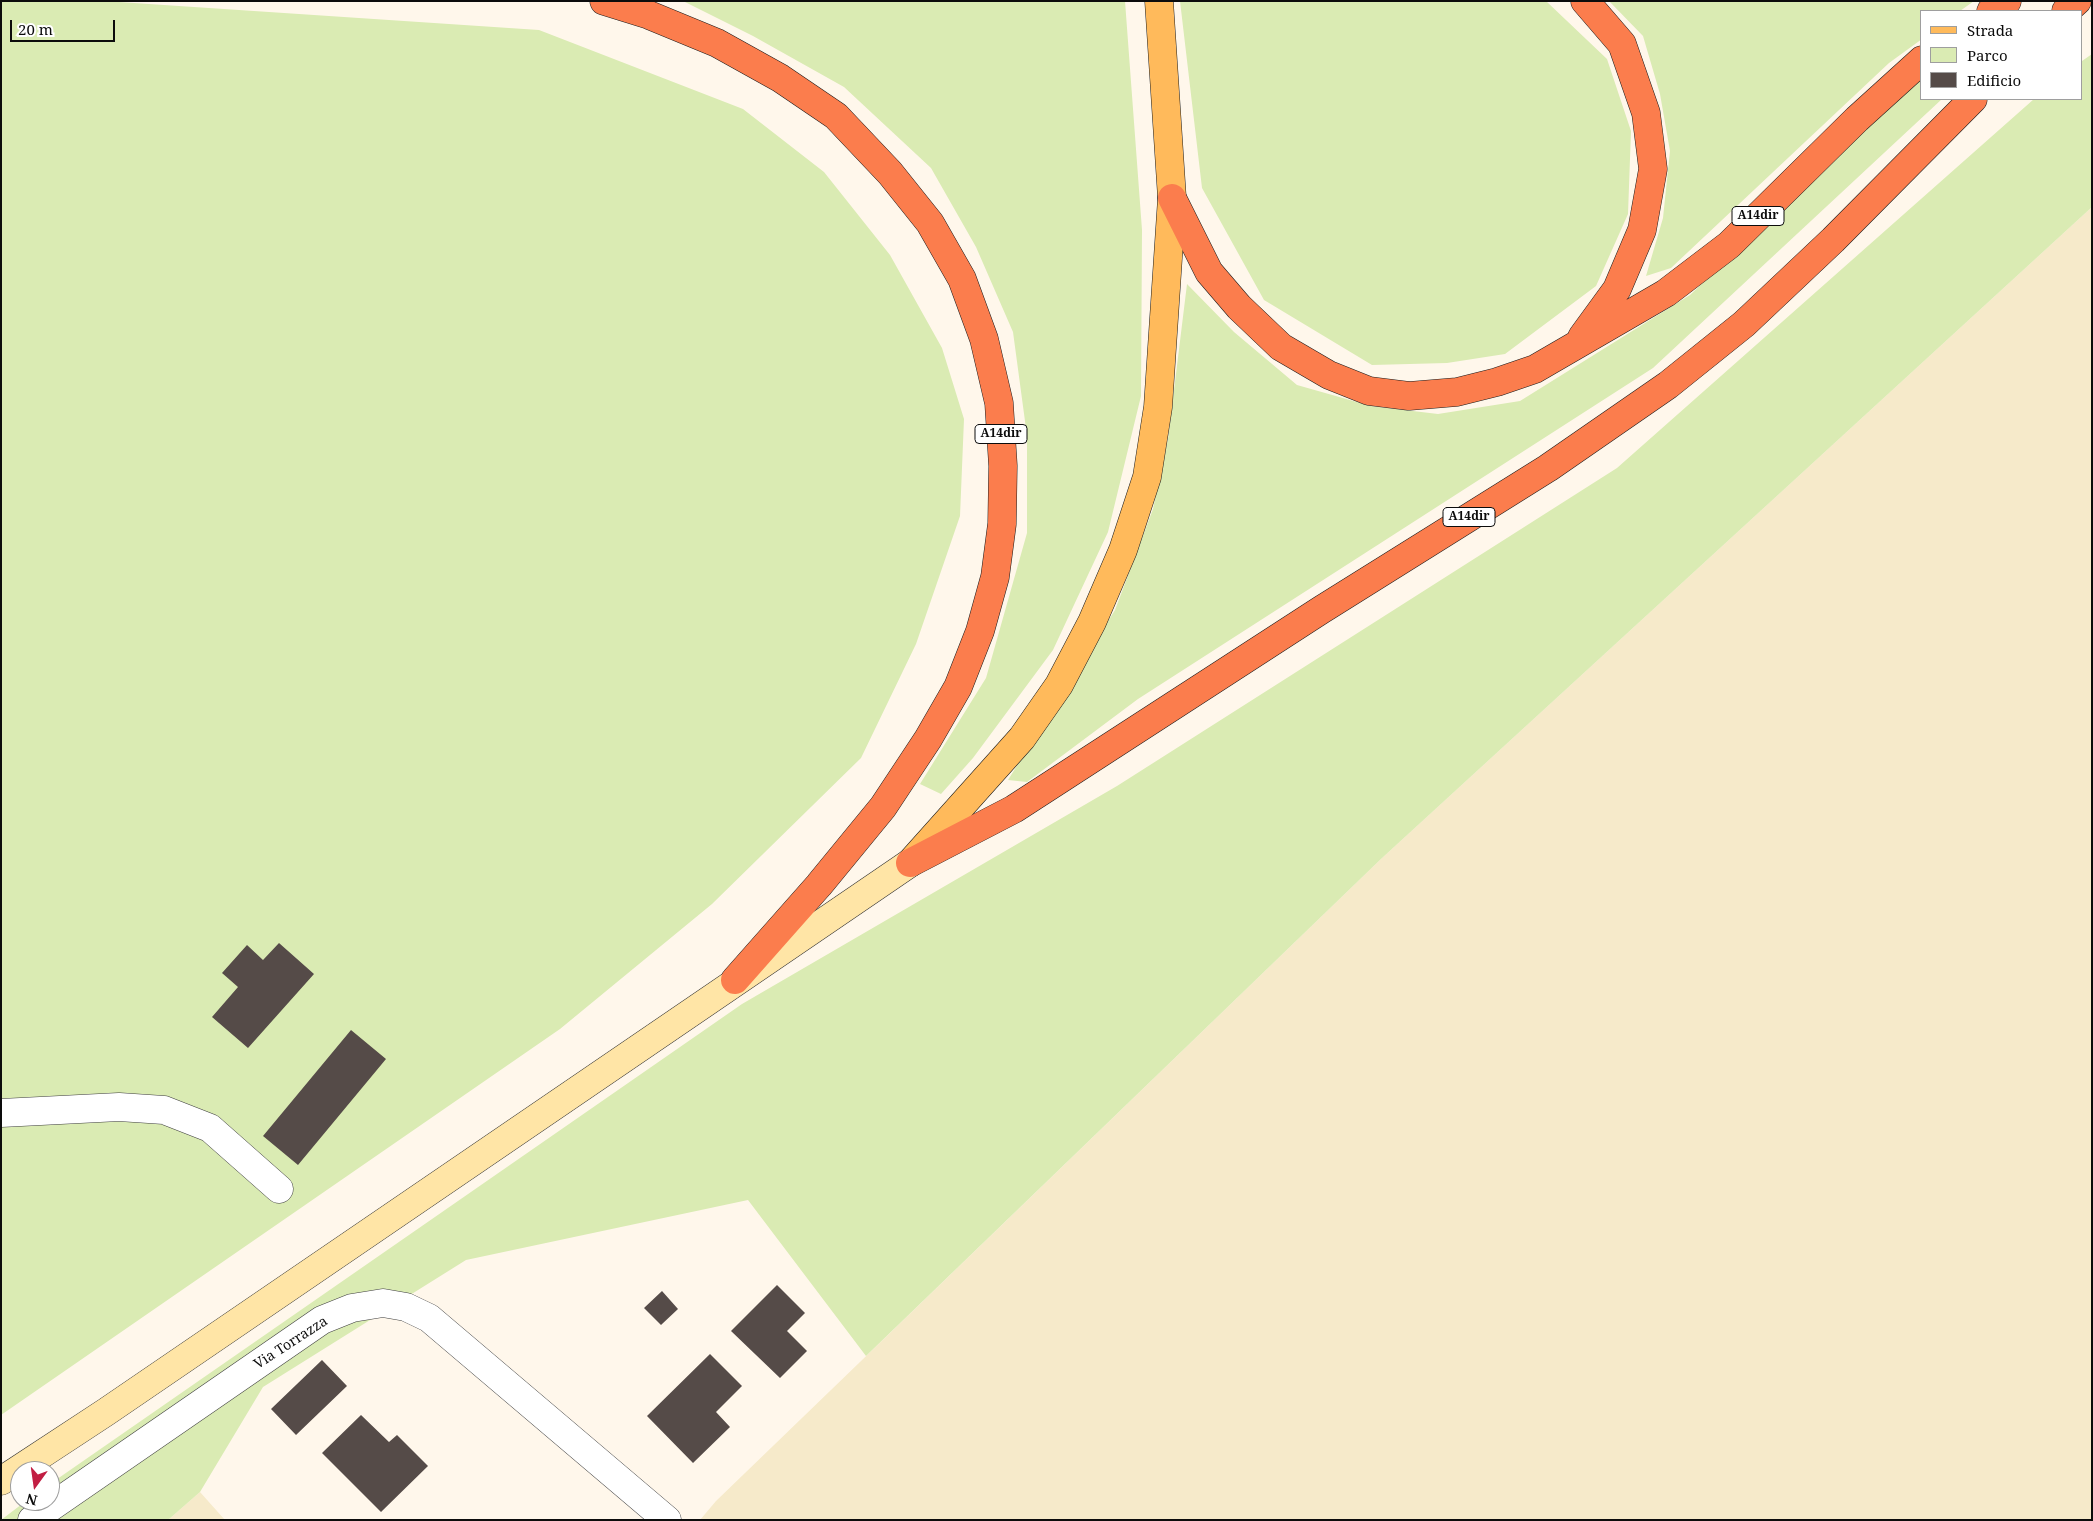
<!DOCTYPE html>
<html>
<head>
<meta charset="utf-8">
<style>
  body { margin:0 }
  #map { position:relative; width:2093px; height:1521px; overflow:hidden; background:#fff7eb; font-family:"Noto Serif",serif }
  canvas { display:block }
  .frame { position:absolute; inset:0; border:2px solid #0c0c0c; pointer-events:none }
  .legend { position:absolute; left:1920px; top:10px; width:162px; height:90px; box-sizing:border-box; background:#fff; border:1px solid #9e9e9e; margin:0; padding:6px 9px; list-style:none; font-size:15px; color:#0c0c0c }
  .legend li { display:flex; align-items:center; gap:10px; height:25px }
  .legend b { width:25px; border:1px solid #9e9e9e }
  .north { position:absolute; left:10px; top:1461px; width:50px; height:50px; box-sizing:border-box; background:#fff; border:1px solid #9e9e9e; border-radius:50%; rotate:194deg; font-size:14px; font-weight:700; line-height:20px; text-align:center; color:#0c0c0c }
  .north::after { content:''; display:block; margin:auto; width:18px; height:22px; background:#c21e43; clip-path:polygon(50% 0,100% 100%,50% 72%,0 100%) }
  .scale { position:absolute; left:10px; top:20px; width:105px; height:22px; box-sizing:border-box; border:2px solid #0c0c0c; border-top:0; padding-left:6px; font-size:15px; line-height:18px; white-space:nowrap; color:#0c0c0c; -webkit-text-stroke:4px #fff; paint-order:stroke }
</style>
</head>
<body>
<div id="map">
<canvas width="2093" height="1521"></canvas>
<div class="frame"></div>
<ul class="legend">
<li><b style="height:6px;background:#ffba5b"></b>Strada</li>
<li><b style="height:14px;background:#daebb3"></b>Parco</li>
<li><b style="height:14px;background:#554b48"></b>Edificio</li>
</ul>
<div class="north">N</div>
<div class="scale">20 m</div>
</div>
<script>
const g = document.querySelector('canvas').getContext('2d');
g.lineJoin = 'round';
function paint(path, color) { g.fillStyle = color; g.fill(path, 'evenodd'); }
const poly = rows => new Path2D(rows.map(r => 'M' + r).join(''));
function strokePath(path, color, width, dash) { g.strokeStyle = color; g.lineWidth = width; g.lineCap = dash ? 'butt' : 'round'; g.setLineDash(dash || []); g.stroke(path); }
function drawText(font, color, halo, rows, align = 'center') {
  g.font = font + ' "Noto Serif",serif'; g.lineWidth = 5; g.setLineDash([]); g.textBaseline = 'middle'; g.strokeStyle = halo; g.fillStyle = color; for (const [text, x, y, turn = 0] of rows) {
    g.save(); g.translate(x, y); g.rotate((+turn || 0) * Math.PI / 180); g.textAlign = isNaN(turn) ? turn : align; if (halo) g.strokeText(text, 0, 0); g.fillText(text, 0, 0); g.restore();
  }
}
paint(poly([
  [2092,207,2092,1520,700,1520,716,1501,1381,859],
  [200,1492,225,1520,168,1520]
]), '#f6eaca');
paint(poly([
  [1,1,104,1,539,30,743,109,824,172,890,255,942,348,964,419,960,516,916,644,861,758,712,904,560,1029,1,1415],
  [683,1,1125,1,1142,230,1141,396,1108,532,1053,650,973,758,941,794,920,784,986,678,1027,533,1027,436,1013,332,976,247,931,168,844,87,753,36],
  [1180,1,1546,1,1607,59,1631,131,1628,214,1596,286,1505,354,1447,363,1372,365,1264,300,1202,188],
  [1609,1,1974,1,1960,11,1922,11,1922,39,1889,63,1671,268,1646,276,1663,218,1670,151,1660,94,1643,36],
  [2092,54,2092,207,1381,859,866,1356,748,1200,466,1260,263,1387,200,1492,168,1520,1,1520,26,1501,50,1501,50,1484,742,1004,1117,786,1617,468,2034,99,2082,99,2082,61],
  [1922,75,1922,99,1942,99,1653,368,1138,699,1027,782,1008,780,1115,610,1153,509,1168,439,1187,284,1234,332,1297,385,1371,406,1438,414,1520,401,1690,295]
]), '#daebb3');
paint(poly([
  [279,943,314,974,248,1048,212,1017,238,987,222,973,247,945,263,960],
  [351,1030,386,1059,298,1165,263,1136],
  [777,1285,805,1313,787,1331,807,1351,780,1378,731,1331],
  [662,1291,678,1309,661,1325,644,1308],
  [710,1354,742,1386,716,1412,730,1427,693,1463,647,1416],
  [322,1360,347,1386,296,1435,271,1409],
  [361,1415,389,1442,397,1435,428,1466,381,1512,322,1453]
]), '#554b48');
const street = poly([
  [1,1113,119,1107,164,1110,210,1128,279,1189],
  [32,1520,322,1320,352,1308,383,1303,406,1307,429,1318,667,1520]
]);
const secondary = poly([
  [1,1481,106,1412,910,863]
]);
const primary = poly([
  [912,861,1022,738,1059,685,1092,622,1123,550,1147,477,1158,407,1172,198,1159,1]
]);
const highway = poly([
  [604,1,649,15,717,43,780,78,836,116,890,173,930,223,962,279,984,339,999,403,1003,466,1002,524,995,577,980,631,958,687,928,739,883,807,819,885,735,980],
  [1991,11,2007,1],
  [2066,11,2077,1],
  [1172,198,1209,272,1239,307,1281,347,1329,375,1369,391,1409,396,1457,392,1497,382,1535,369,1666,293,1729,245,1857,119,1922,60],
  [1582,337,1617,289,1642,230,1653,169,1646,113,1622,44,1585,1],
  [910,863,1014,809,1321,610,1548,468,1668,385,1744,324,1833,240,1973,99]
]);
strokePath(street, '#3f3f3f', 29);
strokePath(secondary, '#2e2e2e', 29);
strokePath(primary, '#1d1d1d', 29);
strokePath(highway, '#1d1d1d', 29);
strokePath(street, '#fff', 28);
strokePath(secondary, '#ffe5a6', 28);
strokePath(primary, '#ffba5b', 28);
strokePath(highway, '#fb7d4d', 28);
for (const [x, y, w] of [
  [1758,216,52],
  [1001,434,52],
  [1469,517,52]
]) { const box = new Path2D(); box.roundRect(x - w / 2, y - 9.5, w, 19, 4); g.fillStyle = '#fff'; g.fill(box); strokePath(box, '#0c0c0c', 1); }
drawText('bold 12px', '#0c0c0c', null, [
  ["A14dir",1758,216],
  ["A14dir",1001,434],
  ["A14dir",1469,517]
]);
drawText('14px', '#0c0c0c', '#fff', [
  ["Via Torrazza",291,1343,-33]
]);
</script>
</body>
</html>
